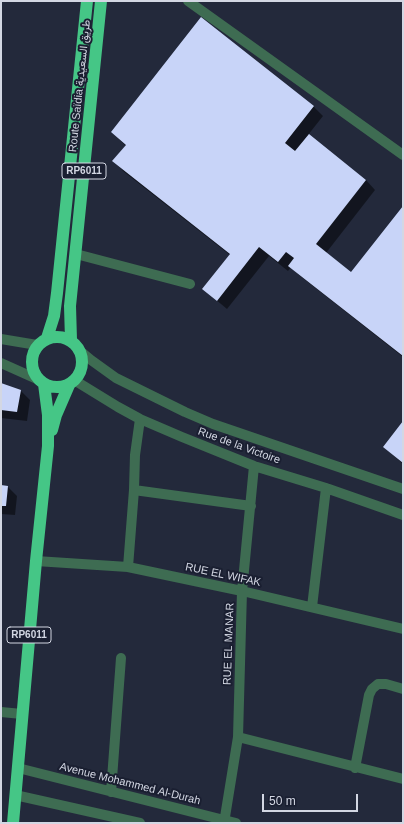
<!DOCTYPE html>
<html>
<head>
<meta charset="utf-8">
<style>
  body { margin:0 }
  #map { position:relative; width:404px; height:824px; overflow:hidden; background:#23293b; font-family:Helvetica,sans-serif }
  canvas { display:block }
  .frame { position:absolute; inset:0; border:2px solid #d3d7e3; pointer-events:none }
  .scale { position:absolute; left:262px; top:794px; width:96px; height:18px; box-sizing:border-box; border:2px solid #d3d7e3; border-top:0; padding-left:5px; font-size:12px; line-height:14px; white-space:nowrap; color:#d3d7e3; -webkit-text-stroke:3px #1a1f31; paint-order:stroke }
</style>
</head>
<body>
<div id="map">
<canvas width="404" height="824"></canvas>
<div class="frame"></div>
<div class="scale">50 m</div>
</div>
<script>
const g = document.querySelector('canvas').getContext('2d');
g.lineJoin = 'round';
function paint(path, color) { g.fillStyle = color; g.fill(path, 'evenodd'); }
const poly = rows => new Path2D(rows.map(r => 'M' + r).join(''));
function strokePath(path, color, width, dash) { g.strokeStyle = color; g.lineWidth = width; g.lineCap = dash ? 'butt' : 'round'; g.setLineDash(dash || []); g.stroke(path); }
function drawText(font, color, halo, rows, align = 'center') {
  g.font = font + ' Helvetica,Vazirmatn,sans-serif'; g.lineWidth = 4; g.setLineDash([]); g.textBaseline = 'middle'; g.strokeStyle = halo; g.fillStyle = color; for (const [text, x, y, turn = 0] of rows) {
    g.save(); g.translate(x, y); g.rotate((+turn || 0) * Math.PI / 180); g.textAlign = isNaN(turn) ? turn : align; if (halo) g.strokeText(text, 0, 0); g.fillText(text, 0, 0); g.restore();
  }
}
paint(poly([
  [202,19,314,107,323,116,308,135,366,180,375,190,326,253,351,273,403,208,403,357,299,275,291,267,288,271,269,256,227,309,203,289,230,255,123,171,114,161,126,146,112,132],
  [1,384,21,391,30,400,27,421,1,418],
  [403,423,403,464,384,447],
  [1,486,8,487,17,496,15,515,1,514]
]), '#0007');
paint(poly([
  [201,17,314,106,285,143,295,151,309,134,366,180,316,244,351,272,403,206,403,356,288,266,294,258,286,252,278,262,259,247,217,301,202,289,230,254,112,161,126,145,111,132],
  [1,383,21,390,17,412,1,410],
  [403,421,403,463,383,447],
  [1,485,8,486,6,506,1,506]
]), '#c8d4f8');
strokePath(poly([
  [188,1,403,155],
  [76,254,190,284],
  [1,339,37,345],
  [79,350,91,360,116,378,185,412,213,424,403,489],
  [1,363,39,380],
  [74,380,118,407,140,419,182,437,254,466,326,488,403,515],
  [134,490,251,506],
  [36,561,128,567,242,591,403,629],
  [128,567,134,490,135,455,140,419],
  [312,607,326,488],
  [1,712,22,714],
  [238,737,403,779],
  [18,768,236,823],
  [355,768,369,695,372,689,378,684,386,684,403,689],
  [111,792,121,658],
  [15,795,140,823],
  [224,823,238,737,242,591,254,466]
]), '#3e6c52', 10);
strokePath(poly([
  '32 362a25 25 0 1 1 50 0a25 25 0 1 1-50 0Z',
  [47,338,54,316,57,293,87,1],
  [71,340,70,306,101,1],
  [52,430,56,415,69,385],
  [13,823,36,561,48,446,48,415,44,384]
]), '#45c686', 12);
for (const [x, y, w] of [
  [84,171,44],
  [29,635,44]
]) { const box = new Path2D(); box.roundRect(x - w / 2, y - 8, w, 16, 3); g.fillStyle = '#1a1f31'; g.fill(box); strokePath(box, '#d3d7e3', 1); }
drawText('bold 10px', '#d3d7e3', null, [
  ["RP6011",84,171],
  ["RP6011",29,635]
]);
drawText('11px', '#d3d7e3', '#1a1f31', [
  ["Route Saïdia طريق السعيدية",80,86,-84],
  ["Rue de la Victoire",239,446,20],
  ["RUE EL WIFAK",223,575,12],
  ["RUE EL MANAR",229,644,-88],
  ["Avenue Mohammed Al-Durah",130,784,14]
]);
</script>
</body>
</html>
